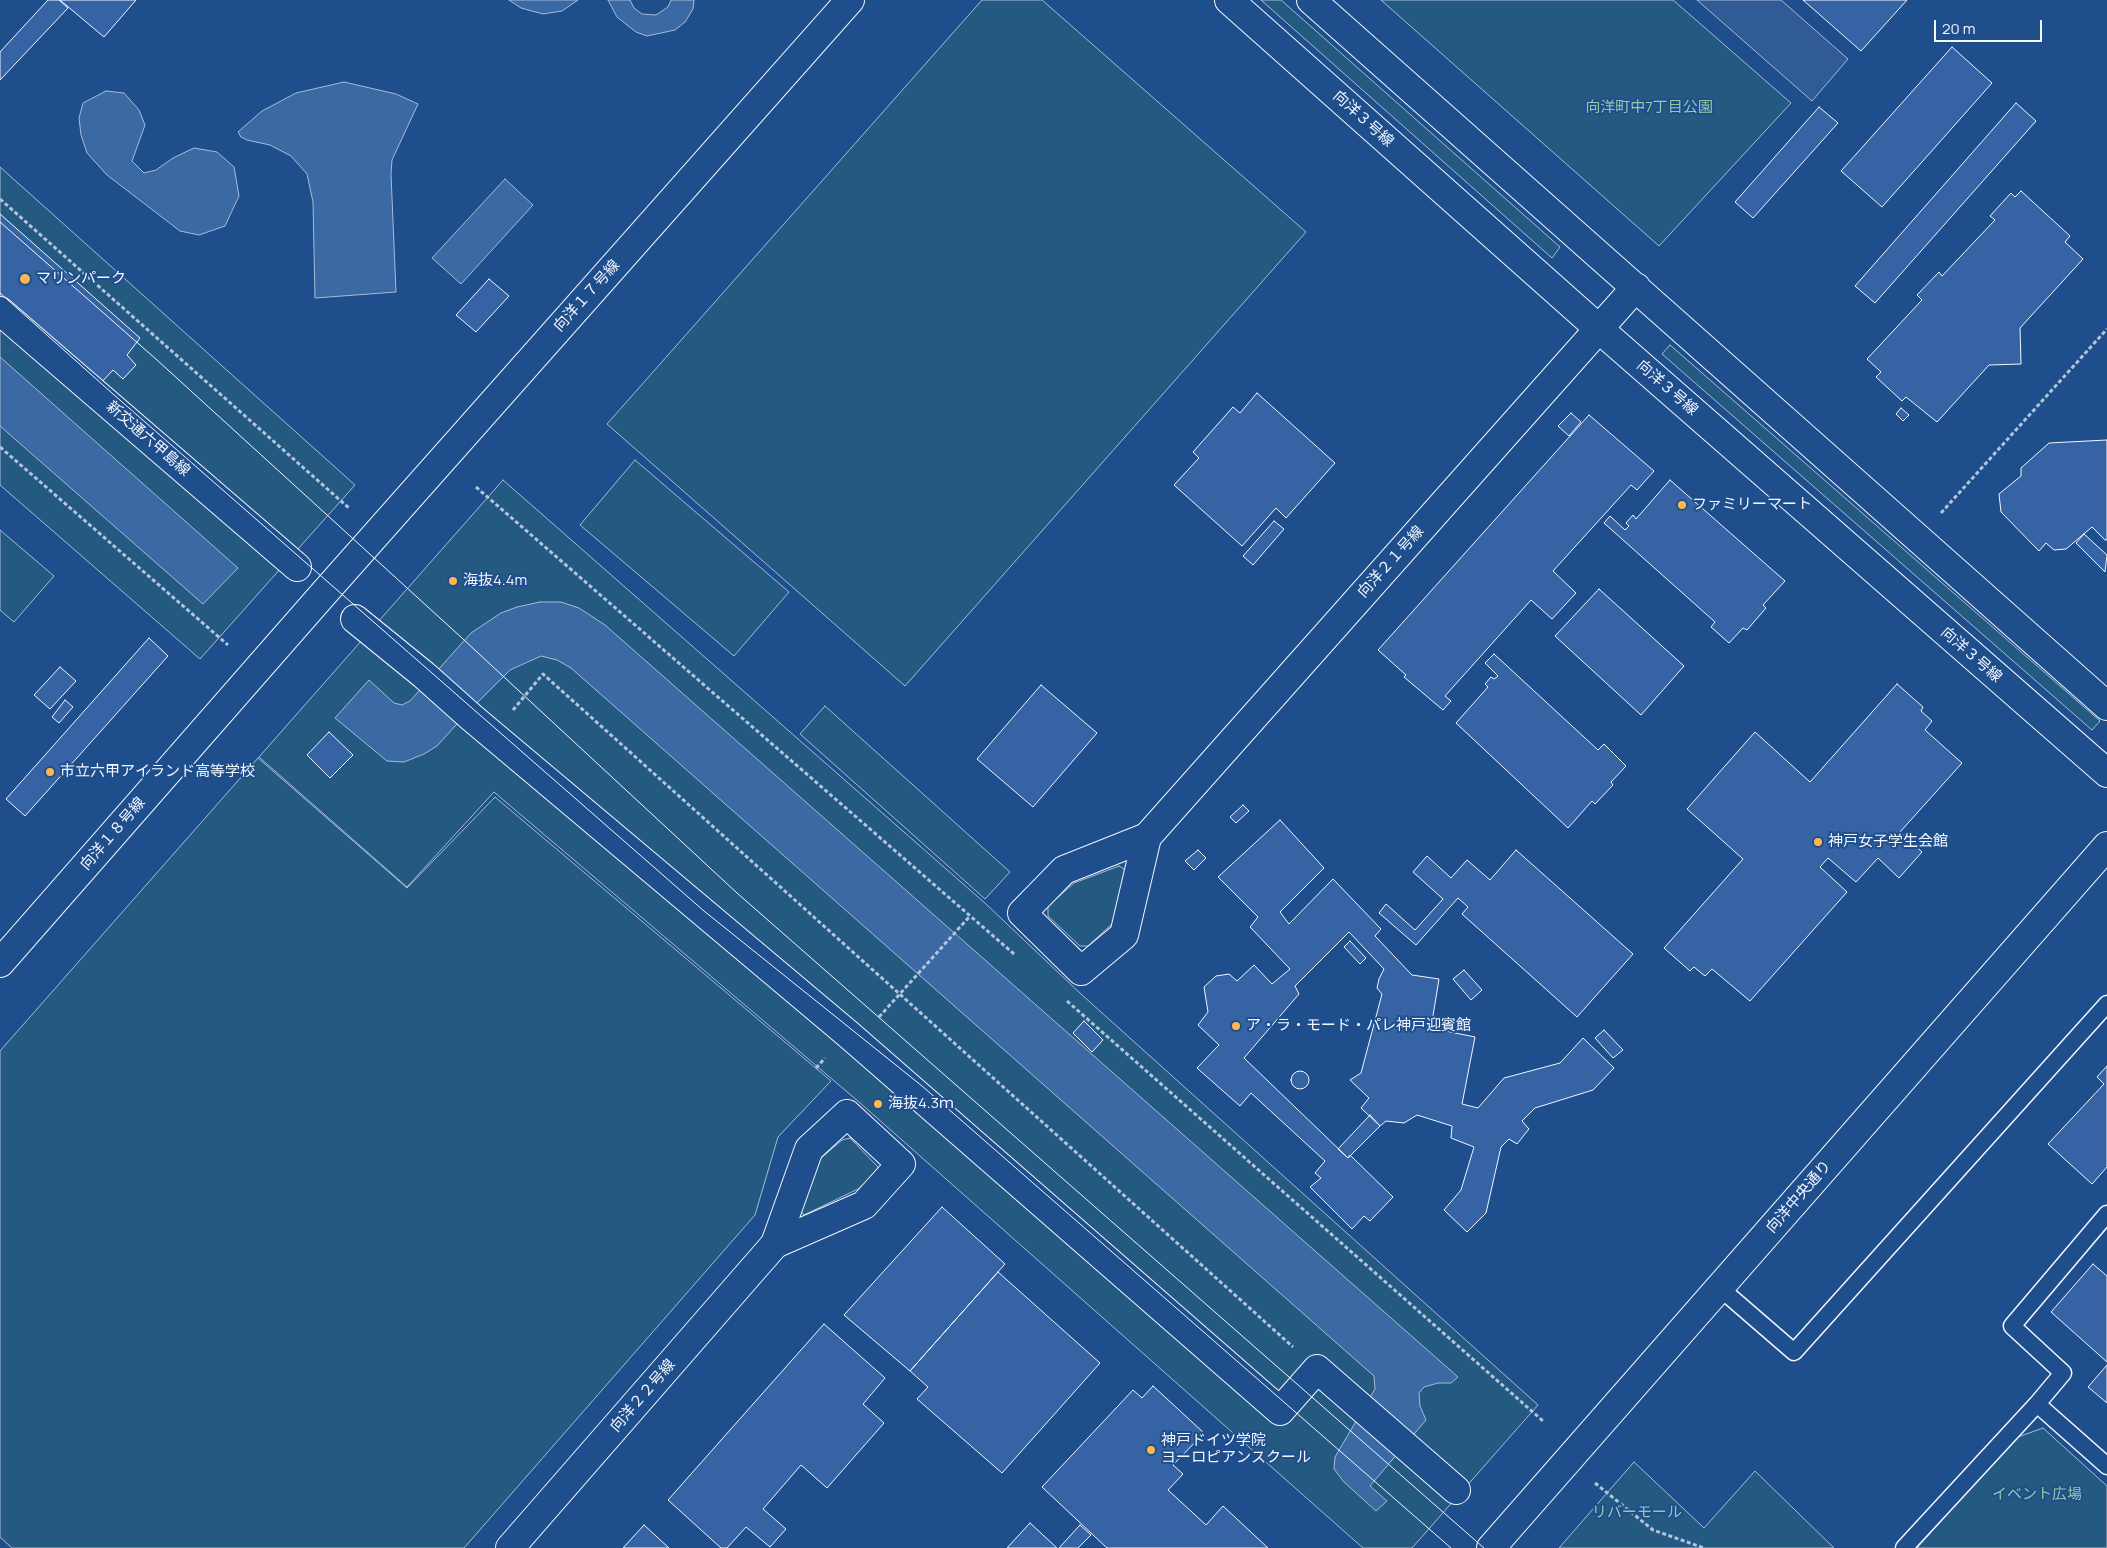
<!DOCTYPE html>
<html>
<head>
<meta charset="utf-8">
<style>
  body { margin:0 }
  #map { position:relative; width:2107px; height:1548px; overflow:hidden; background:#1f4e8c; font-family:Manrope,sans-serif }
  canvas { display:block }
  .scale { position:absolute; left:1934px; top:20px; width:108px; height:22px; box-sizing:border-box; border:2px solid #f2f6ff; border-top:0; padding-left:6px; font-size:15px; line-height:18px; white-space:nowrap; color:#f2f6ff; -webkit-text-stroke:4px #1f4e8c; paint-order:stroke }
</style>
</head>
<body>
<div id="map">
<canvas width="2107" height="1548"></canvas>
<div class="scale">20 m</div>
</div>
<script>
const g = document.querySelector('canvas').getContext('2d');
g.lineJoin = 'round';
function paint(path, color) { g.fillStyle = color; g.fill(path, 'evenodd'); }
const poly = rows => new Path2D(rows.map(r => 'M' + r).join(''));
function strokePath(path, color, width, dash) { g.strokeStyle = color; g.lineWidth = width; g.lineCap = dash ? 'butt' : 'round'; g.setLineDash(dash || []); g.stroke(path); }
function drawText(font, color, halo, rows, align = 'center') {
  g.font = font + ' Manrope,"Noto Sans JP",sans-serif'; g.lineWidth = 4; g.setLineDash([]); g.textBaseline = 'middle'; g.strokeStyle = halo; g.fillStyle = color; for (const [text, x, y, turn = 0] of rows) {
    g.save(); g.translate(x, y); g.rotate((+turn || 0) * Math.PI / 180); g.textAlign = isNaN(turn) ? turn : align; if (halo) g.strokeText(text, 0, 0); g.fillText(text, 0, 0); g.restore();
  }
}
const green = poly([
  [982,0,1042,0,1306,232,905,686,607,424,982,0],
  [1261,0,1281,0,1560,247,1552,258,1261,0],
  [1381,0,1673,0,1791,103,1659,246,1381,0],
  [0,167,355,485,200,659,0,485,0,167],
  [1670,345,2100,721,2092,730,1662,354,1670,345],
  [635,460,789,592,734,656,580,525,635,460],
  [503,480,986,904,1081,994,1538,1405,1412,1548,1363,1548,859,1102,494,792,407,887,259,757,503,480],
  [0,530,54,576,14,622,0,610,0,530],
  [825,706,1010,872,985,899,800,734,825,706],
  [258,758,407,888,495,797,831,1081,778,1137,755,1215,464,1548,12,1548,0,1537,0,1051,258,758],
  [1119,866,1123,868,1126,873,1113,923,1088,946,1080,946,1048,916,1048,906,1074,883,1119,866],
  [850,1138,878,1167,873,1177,858,1189,804,1215,800,1210,820,1159,842,1140,850,1138],
  [2043,1428,2107,1486,2107,1548,1917,1548,2015,1438,2043,1428],
  [1634,1462,1704,1528,1755,1471,1834,1548,1559,1548,1634,1462]
]);
paint(green, '#245a82');
strokePath(green, '#a8bbd7', 1);
const parking = poly([
  [1697,0,1781,0,1848,59,1812,101,1697,0]
]);
paint(parking, '#305b95');
strokePath(parking, '#a8bbd7', 1);
const water = poly([
  [509,0,578,0,562,11,543,14,521,8,509,0],
  [608,0,630,0,634,8,642,14,656,15,668,7,671,0,694,0,693,9,685,22,675,30,647,36,636,32,617,17,608,0],
  [344,82,396,94,418,104,392,160,391,174,396,292,315,298,313,202,307,174,291,156,270,145,247,140,241,137,238,132,262,111,296,93,344,82],
  [106,91,124,93,139,110,145,125,132,161,144,173,156,170,173,158,194,148,217,152,234,167,239,196,225,226,199,235,180,231,107,175,87,153,81,135,79,118,83,103,106,91],
  [505,179,533,205,461,284,432,258,505,179],
  [0,357,238,568,203,604,0,426,0,357],
  [540,602,561,602,579,608,605,625,1458,1377,1451,1383,1438,1383,1424,1387,1419,1393,1420,1406,1426,1420,1370,1486,1387,1501,1376,1511,1344,1482,1334,1469,1335,1457,1375,1389,1374,1376,571,668,557,660,541,656,510,670,465,715,437,746,424,754,404,762,387,761,335,718,369,680,394,703,402,705,410,701,471,633,501,613,517,607,540,602]
]);
paint(water, '#3b69a3');
strokePath(water, '#a8bbd7', 1);
const building = poly([
  [48,0,59,0,68,8,0,80,0,52,48,0],
  [60,0,136,0,104,37,60,0],
  [1803,0,1907,0,1861,51,1803,0],
  [1952,47,1992,83,1882,207,1841,171,1952,47],
  [2016,103,2036,121,1875,303,1855,286,2016,103],
  [1819,107,1838,123,1753,218,1735,202,1819,107],
  [2021,191,2070,236,2065,242,2083,259,2020,328,2021,364,1989,365,1937,422,1906,397,1902,401,1876,377,1881,372,1867,359,1922,300,1917,295,1939,272,1942,276,1995,220,1990,216,2011,193,2015,197,2021,191],
  [0,214,140,338,127,355,136,365,123,379,113,370,98,386,0,300,0,214],
  [489,279,509,296,476,332,456,315,489,279],
  [1257,393,1335,463,1286,518,1276,508,1242,546,1174,485,1199,458,1193,452,1233,407,1240,413,1257,393],
  [1901,408,1909,415,1903,421,1896,414,1901,408],
  [1571,413,1581,422,1569,436,1558,426,1571,413],
  [1589,415,1654,471,1637,490,1631,485,1553,571,1576,593,1552,619,1531,600,1445,696,1451,701,1443,710,1404,677,1406,675,1378,650,1589,415],
  [2107,440,2107,540,2105,540,2092,527,2066,549,2054,550,2046,543,2039,551,2001,512,1999,494,2021,476,2021,468,2049,443,2107,440],
  [1670,480,1785,581,1763,605,1766,608,1747,630,1743,628,1729,643,1711,627,1715,622,1604,523,1610,516,1625,530,1629,526,1626,523,1633,515,1636,519,1670,480],
  [1274,521,1284,529,1253,565,1243,556,1274,521],
  [2084,534,2107,555,2105,572,2076,543,2084,534],
  [1599,589,1684,666,1641,715,1555,636,1599,589],
  [149,638,168,656,25,816,6,799,149,638],
  [1494,654,1598,750,1604,744,1626,766,1611,782,1613,785,1595,804,1592,801,1568,828,1456,723,1488,687,1485,684,1491,677,1494,679,1498,676,1485,663,1494,654],
  [60,667,76,681,50,709,34,695,60,667],
  [1897,684,1923,707,1921,711,1932,721,1925,730,1962,763,1900,832,1922,852,1899,878,1878,858,1856,882,1828,858,1820,867,1847,892,1750,1001,1712,969,1705,976,1694,967,1690,971,1664,948,1743,859,1687,809,1755,732,1810,782,1897,684],
  [1041,685,1097,733,1033,807,977,759,1041,685],
  [65,700,73,707,59,723,52,717,65,700],
  [329,732,353,755,330,778,307,755,329,732],
  [1243,805,1249,811,1236,823,1230,817,1243,805],
  [1280,820,1324,868,1280,912,1289,924,1333,879,1381,929,1375,936,1412,975,1439,979,1431,1028,1475,1037,1462,1104,1478,1108,1504,1078,1560,1063,1583,1038,1614,1068,1593,1090,1535,1108,1522,1121,1529,1129,1517,1144,1509,1139,1501,1147,1486,1213,1467,1232,1444,1210,1461,1190,1474,1147,1451,1138,1452,1126,1417,1115,1404,1123,1386,1121,1380,1126,1361,1108,1369,1098,1350,1080,1361,1073,1382,994,1377,988,1379,979,1384,969,1349,932,1295,986,1299,994,1244,1058,1348,1158,1350,1155,1393,1197,1370,1221,1364,1216,1352,1229,1310,1187,1321,1178,1315,1173,1325,1161,1251,1093,1240,1106,1197,1068,1219,1045,1198,1025,1208,1012,1204,987,1216,976,1229,974,1237,981,1254,965,1272,984,1290,969,1250,927,1258,917,1218,877,1280,820],
  [1198,850,1206,858,1194,870,1185,861,1198,850],
  [1516,850,1633,954,1577,1017,1462,914,1468,907,1458,898,1416,945,1379,913,1386,904,1415,930,1443,899,1413,872,1427,856,1451,878,1467,860,1490,880,1516,850],
  [1350,941,1366,958,1360,964,1344,947,1350,941],
  [1464,970,1482,990,1471,1000,1453,979,1464,970],
  [1084,1021,1103,1040,1092,1052,1073,1033,1084,1021],
  [1604,1030,1623,1050,1613,1058,1595,1038,1604,1030],
  [2107,1066,2107,1167,2092,1184,2048,1144,2104,1084,2097,1077,2107,1066],
  '1291 1080a9 9 0 1 1 18 0a9 9 0 1 1-18 0Z',
  [1370,1115,1380,1126,1348,1158,1338,1149,1370,1115],
  [942,1207,1005,1264,910,1371,844,1315,942,1207],
  [2093,1264,2107,1276,2107,1362,2051,1312,2093,1264],
  [998,1272,1100,1363,1002,1473,917,1399,928,1387,910,1371,998,1272],
  [824,1324,885,1378,863,1404,884,1423,827,1488,801,1465,763,1509,786,1529,770,1547,746,1527,727,1548,721,1548,668,1500,824,1324],
  [2107,1365,2107,1403,2088,1387,2107,1365],
  [1153,1386,1204,1433,1173,1465,1183,1474,1168,1490,1206,1525,1223,1506,1268,1548,1107,1548,1042,1487,1133,1390,1142,1398,1153,1386],
  [1030,1523,1057,1548,1007,1548,1030,1523],
  [644,1525,669,1548,623,1548,644,1525],
  [1080,1525,1091,1535,1078,1548,1059,1548,1080,1525]
]);
paint(building, '#3563a3');
strokePath(building, '#f2f6ff', 1);
const lane = poly([
  [1720,1288,1794,1352,2107,1004],
  [2037,1404,2063,1373,2012,1326,2107,1214],
  [1904,1548,2037,1404,2107,1466]
]);
const street = poly([
  [0,311,297,567],
  [355,619,424,675,471,717,848,1034,1280,1411,1317,1369,1456,1490],
  [1147,837,1124,935,1081,971,1022,913,1064,870,1147,837],
  [847,1114,901,1164,864,1205,775,1244,809,1149,847,1114]
]);
const secondary = poly([
  [1229,0,1598,328,2107,773],
  [1311,0,2107,706],
  [1147,837,1636,287],
  [0,963,325,592,850,0],
  [510,1548,775,1244],
  [1491,1548,2107,846]
]);
strokePath(lane, '#f2f6ff', 19);
strokePath(street, '#f2f6ff', 30);
strokePath(secondary, '#f2f6ff', 30);
strokePath(poly([
  [0,199,350,509],
  [0,447,228,645],
  [476,487,1014,954],
  [1941,513,2107,329],
  [513,710,543,674,1293,1347],
  [1067,1001,1543,1421],
  [879,1017,970,916],
  [816,1068,825,1058],
  [1595,1483,1653,1530,1704,1548]
]), '#b3c4dc', 3, [4, 2.5]);
strokePath(lane, '#1f4e8c', 16);
strokePath(street, '#1f4e8c', 28);
strokePath(secondary, '#1f4e8c', 28);
strokePath(poly([
  [0,222,157,360,463,639,737,893,1484,1548],
  [0,293,113,394,704,911,922,1086,1451,1548]
]), '#f2f6ff', 1);
for (const [x, y, r, color] of [
  [25,279,6,"#ffb74d"],
  [1682,505,5,"#ffb74d"],
  [453,581,5,"#ffb74d"],
  [50,772,5,"#ffb74d"],
  [1818,842,5,"#ffb74d"],
  [1236,1026,5,"#ffb74d"],
  [878,1104,5,"#ffb74d"],
  [1151,1450,5,"#ffb74d"]
]) { const dot = new Path2D(); dot.arc(x, y, r, 0, 2 * Math.PI); g.fillStyle = color; g.fill(dot); strokePath(dot, '#1f4e8c', 2); }
drawText('15px', '#97c8a6', '#1f4e8c', [
  ["向洋町中7丁目公園",1649,108],
  ["イベント広場",2037,1495],
  ["リバーモール",1637,1513]
]);
drawText('15px', '#f2f6ff', '#1f4e8c', [
  ["向洋３号線",1363,119,42],
  ["向洋１７号線",587,296,-48],
  ["向洋３号線",1667,388,41],
  ["新交通六甲島線",148,439,41],
  ["向洋２１号線",1391,562,-48],
  ["向洋３号線",1971,655,41],
  ["向洋１８号線",113,834,-49],
  ["向洋中央通り",1799,1197,-49],
  ["向洋２２号線",643,1396,-49]
]);
drawText('15px', '#f2f6ff', '#1f4e8c', [
  ["マリンパーク",36,279],
  ["ファミリーマート",1692,505],
  ["海抜4.4m",463,581],
  ["市立六甲アイランド高等学校",60,772],
  ["神戸女子学生会館",1828,842],
  ["ア・ラ・モード・パレ神戸迎賓館",1246,1026],
  ["海抜4.3ｍ",888,1104],
  ["神戸ドイツ学院",1161,1441],
  ["ヨーロピアンスクール",1161,1458]
], 'left');
</script>
</body>
</html>
